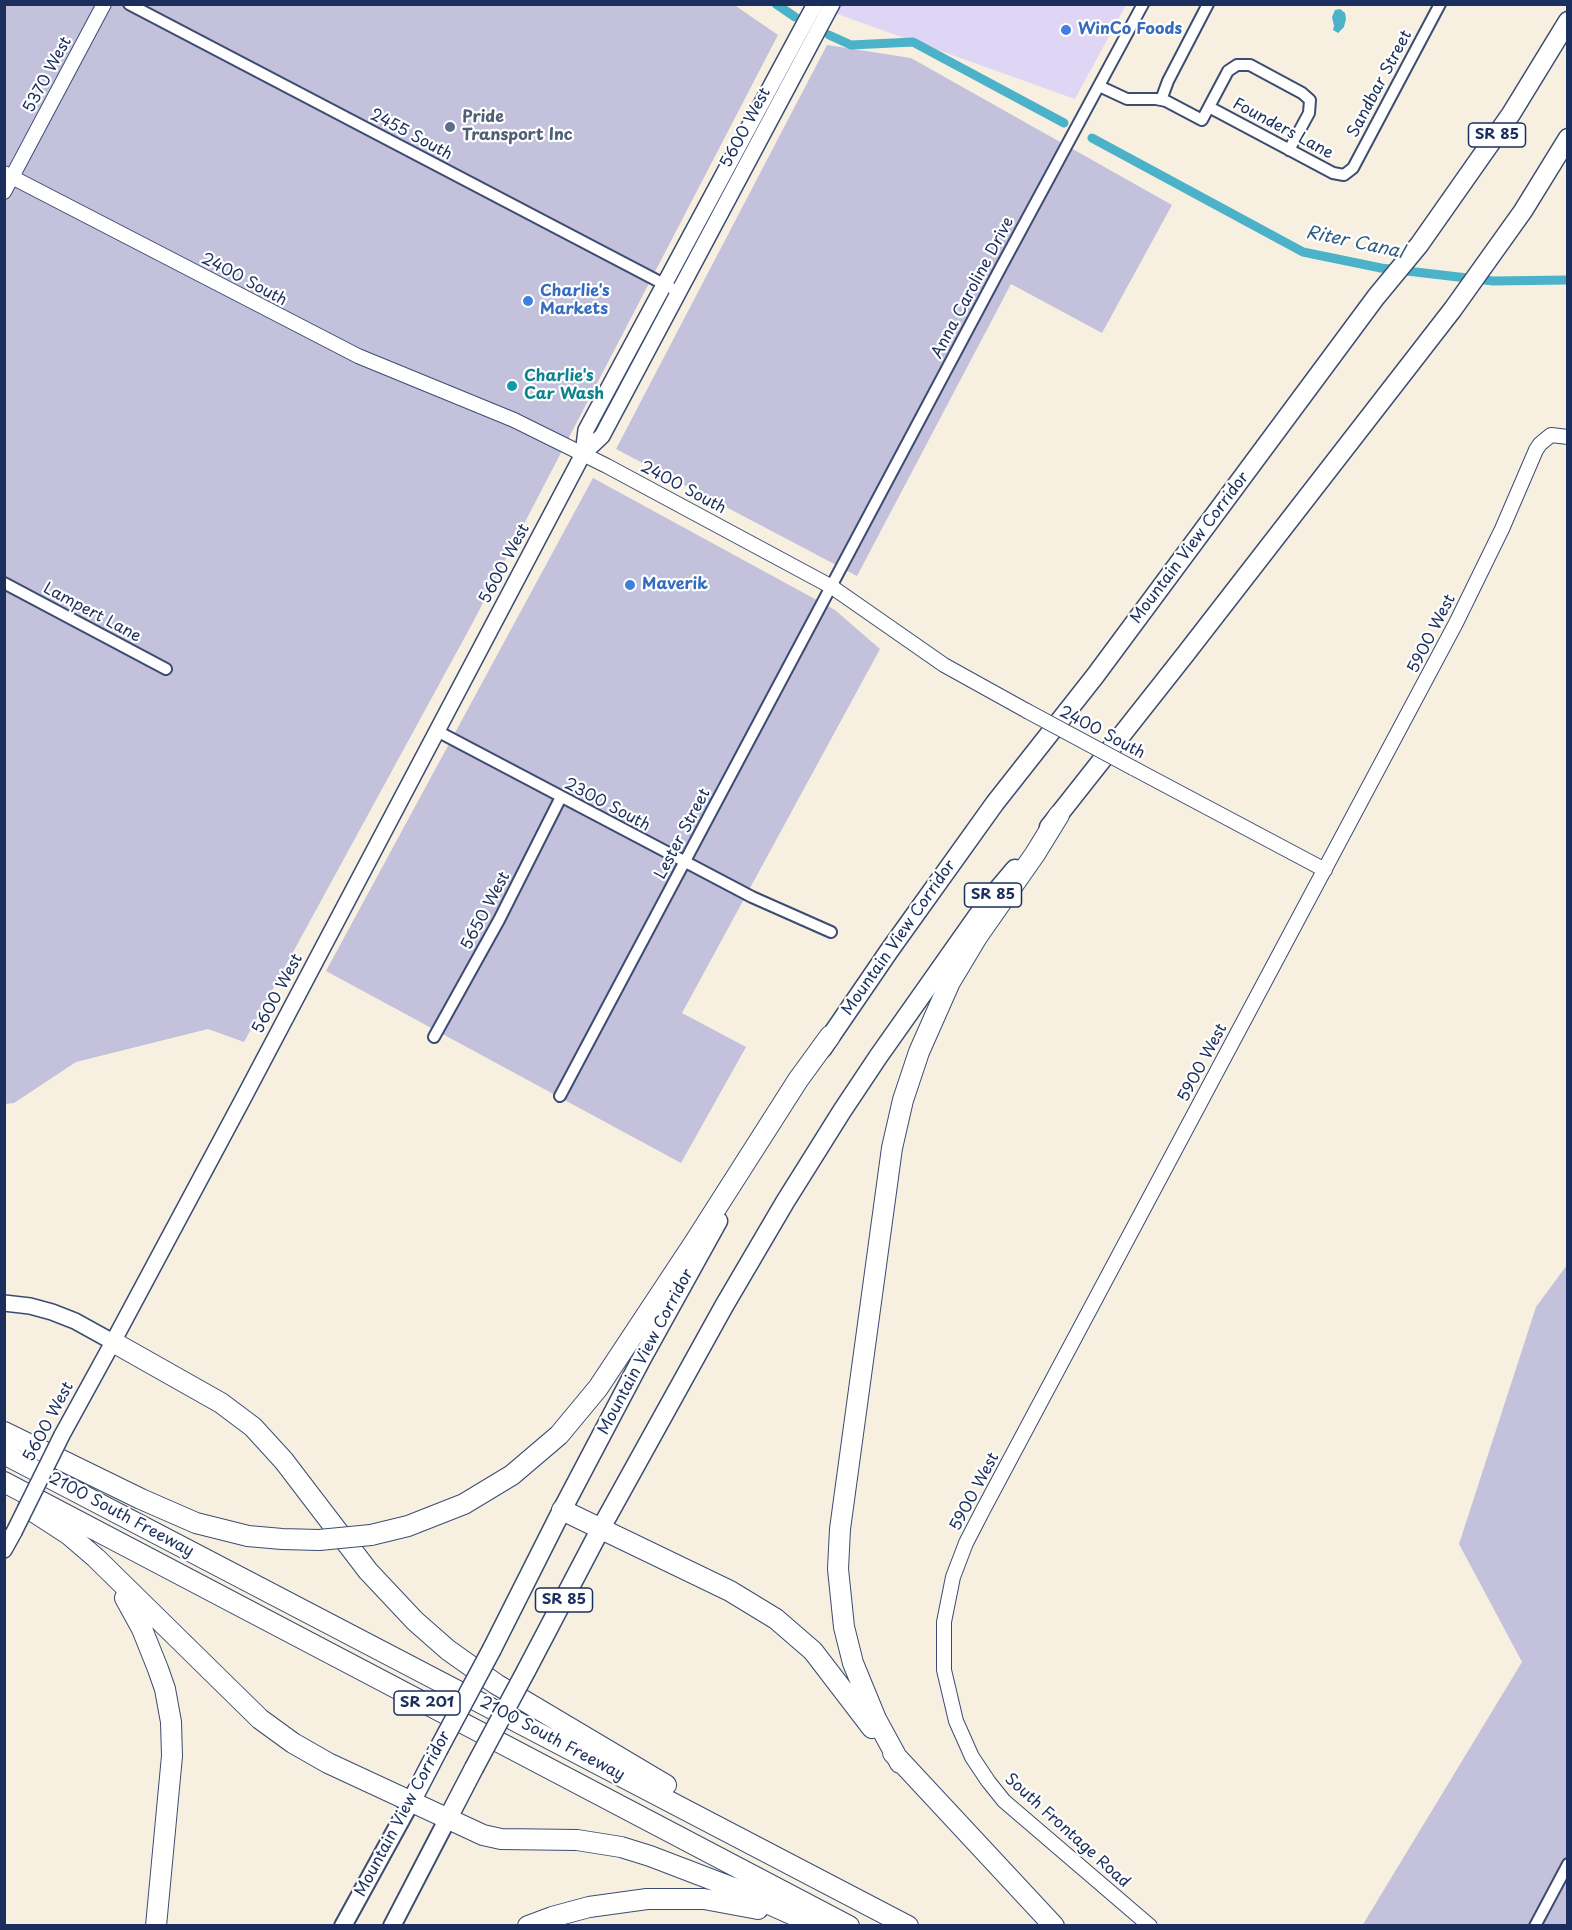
<!DOCTYPE html>
<html>
<head>
<meta charset="utf-8">
<style>
  body { margin:0 }
  #map { position:relative; width:1572px; height:1930px; overflow:hidden; background:#f7f0e0; font-family:"Playpen Sans",sans-serif }
  canvas { display:block }
  .frame { position:absolute; inset:0; border:6px solid #1b2f5e; pointer-events:none }
</style>
</head>
<body>
<div id="map">
<canvas width="1572" height="1930"></canvas>
<div class="frame"></div>
</div>
<script>
const g = document.querySelector('canvas').getContext('2d');
g.lineJoin = 'round';
function paint(path, color) { g.fillStyle = color; g.fill(path, 'evenodd'); }
const poly = rows => new Path2D(rows.map(r => 'M' + r).join(''));
function strokePath(path, color, width, dash) { g.strokeStyle = color; g.lineWidth = width; g.lineCap = dash ? 'butt' : 'round'; g.setLineDash(dash || []); g.stroke(path); }
function drawText(font, color, halo, rows, align = 'center') {
  g.font = font + ' "Playpen Sans",sans-serif'; g.lineWidth = 4.5; g.setLineDash([]); g.textBaseline = 'middle'; g.strokeStyle = halo; g.fillStyle = color; for (const [text, x, y, turn = 0] of rows) {
    g.save(); g.translate(x, y); g.rotate((+turn || 0) * Math.PI / 180); g.textAlign = isNaN(turn) ? turn : align; if (halo) g.strokeText(text, 0, 0); g.fillText(text, 0, 0); g.restore();
  }
}
paint(poly([
  [812,5,1126,5,1075,99]
]), '#dfd5f5');
paint(poly([
  [733,4,778,35,472,624,244,1042,208,1029,76,1062,14,1103,5,1104,5,5],
  [827,45,911,58,1172,205,1102,333,1011,284,857,576,616,449],
  [593,478,835,610,880,649,682,1013,746,1047,681,1163,326,971],
  [1567,1265,1567,1925,1362,1926,1522,1662,1459,1544,1536,1307]
]), '#c3c1db');
paint(poly([
  [1340,9,1345,13,1346,19,1344,27,1338,33,1333,30,1334,26,1332,17,1335,10]
]), '#4bb2ca');
strokePath(poly([
  [776,4,795,17],
  [829,35,851,45,913,42,1064,123],
  [1092,138,1303,252,1381,268,1493,281,1568,280]
]), '#4bb2ca', 9);
const minor = poly([
  [129,4,679,292],
  [1099,86,1127,99,1156,99,1166,101,1202,120,1228,71,1237,65,1250,65,1302,93,1310,100,1309,113,1289,150],
  [1161,100,1168,81,1208,4],
  [1209,107,1333,173,1344,175,1353,168,1440,4],
  [4,583,166,669],
  [437,731,752,897,831,932],
  [434,1037,499,920,561,797],
  [560,1096,1001,267,1143,4],
  [1535,1926,1568,1864]
]);
const tertiary = poly([
  [4,173,358,356,514,420,607,466,832,587,944,665,1027,711],
  [4,192,104,4],
  [1133,768,1325,870],
  [1150,1926,1004,1801,988,1781,972,1757,956,1721,944,1670,944,1622,953,1577,966,1543,983,1510,1456,623,1502,529,1536,450,1540,444,1551,435,1568,437]
]);
const secondary = poly([
  [583,454,586,430,815,4],
  [4,1303,30,1306,52,1312,75,1321,113,1342],
  [62,1435,113,1342,243,1099,583,454,602,436,832,4],
  [4,1550,14,1532]
]);
const primary = poly([
  [343,1926,411,1802],
  [392,1926,447,1820]
]);
const trunk = poly([
  [1049,827,1184,656,1453,309,1523,211,1568,138],
  [822,1049,889,951,995,803,1095,676,1376,297,1419,245,1511,114,1568,21],
  [492,1649,562,1510,642,1358,718,1221],
  [526,1671,601,1528,724,1306,785,1202,842,1111,878,1057,988,901,1015,869],
  [411,1802,438,1750],
  [447,1820,474,1768]
]);
const motorway = poly([
  [113,1342,221,1403,253,1427,284,1461,368,1571,415,1621,448,1650,496,1684,666,1785],
  [4,1432,141,1499,196,1523,248,1536,282,1539,319,1540],
  [4,1454,908,1926],
  [4,1482,849,1926],
  [28,1508,68,1534,96,1558,260,1719,293,1743,328,1763,483,1835,501,1839,577,1840,621,1847,650,1856,731,1887,818,1926],
  [562,1510,730,1591,776,1619,813,1651,872,1728],
  [371,1535,408,1526,464,1504,512,1475,559,1435,598,1388,694,1243,798,1080,830,1036],
  [125,1598,142,1629,158,1669,165,1689,171,1722,172,1756,156,1926],
  [893,1753,1054,1926],
  [900,1763,876,1719,853,1663,844,1627,838,1569,840,1529,892,1148,903,1100,919,1052,950,982,977,937,1035,854,1059,815],
  [528,1926,552,1917,589,1907,647,1899,704,1899,758,1909]
]);
strokePath(minor, '#3c4c72', 14);
strokePath(tertiary, '#3c4c72', 16);
strokePath(secondary, '#3c4c72', 18);
strokePath(primary, '#3c4c72', 20);
strokePath(trunk, '#3c4c72', 21);
strokePath(motorway, '#3c4c72', 22);
strokePath(minor, '#fff', 10);
strokePath(tertiary, '#fff', 14);
strokePath(secondary, '#fff', 15);
strokePath(primary, '#fff', 16);
strokePath(trunk, '#fff', 18);
strokePath(motorway, '#fff', 20);
const tertiaryBridge = poly([
  [1027,711,1133,768]
]);
const secondaryBridge = poly([
  [14,1532,62,1435]
]);
const trunkBridge = poly([
  [438,1750,492,1649],
  [474,1768,526,1671]
]);
const motorwayBridge = poly([
  [319,1540,371,1535]
]);
strokePath(tertiaryBridge, '#3c4c72', 16, []);
strokePath(secondaryBridge, '#3c4c72', 18, []);
strokePath(trunkBridge, '#3c4c72', 21, []);
strokePath(motorwayBridge, '#3c4c72', 22, []);
strokePath(tertiaryBridge, '#fff', 14);
strokePath(secondaryBridge, '#fff', 15);
strokePath(trunkBridge, '#fff', 18);
strokePath(motorwayBridge, '#fff', 20);
for (const [x, y, r, color] of [
  [1066,30,6,"#3f7fe0"],
  [450,127,6,"#5c6f8a"],
  [528,301,6,"#3f7fe0"],
  [512,386,6,"#0f9aa8"],
  [630,585,6,"#3f7fe0"]
]) { const dot = new Path2D(); dot.arc(x, y, r, 0, 2 * Math.PI); g.fillStyle = color; g.fill(dot); strokePath(dot, '#fff', 2); }
for (const [x, y, w] of [
  [1497,135,57],
  [993,895,57],
  [564,1600,57],
  [427,1703,66]
]) { const box = new Path2D(); box.roundRect(x - w / 2, y - 12, w, 24, 4.5); g.fillStyle = '#fff'; g.fill(box); strokePath(box, '#1b2f5e', 1.5); }
drawText('bold 15px', '#1b2f5e', null, [
  ["SR 85",1497,135],
  ["SR 85",993,895],
  ["SR 85",564,1600],
  ["SR 201",427,1703]
]);
drawText('bold 16px', '#366cbe', '#fff', [
  ["WinCo Foods",1078,30],
  ["Charlie's",540,292],
  ["Markets",540,310],
  ["Maverik",642,585]
], 'left');
drawText('16px', '#1b2f5e', '#fff', [
  ["5370 West",48,75,-62],
  ["Sandbar Street",1380,84,-62],
  ["5600 West",746,128,-62],
  ["Founders Lane",1283,129,28],
  ["2455 South",411,135,28],
  ["2400 South",244,280,28],
  ["Anna Caroline Drive",973,288,-62],
  ["2400 South",683,488,28],
  ["Mountain View Corridor",1190,548,-53],
  ["5600 West",505,564,-62],
  ["Lampert Lane",92,613,28],
  ["5900 West",1432,634,-63],
  ["2400 South",1102,733,28],
  ["2300 South",607,805,28],
  ["Lester Street",683,834,-62],
  ["5650 West",486,911,-62],
  ["Mountain View Corridor",899,938,-55],
  ["5600 West",278,994,-62],
  ["5900 West",1203,1063,-62],
  ["Mountain View Corridor",646,1352,-62],
  ["5600 West",49,1422,-62],
  ["5900 West",975,1492,-62],
  ["2100 South Freeway",121,1515,28],
  ["2100 South Freeway",552,1739,28],
  ["Mountain View Corridor",403,1814,-62],
  ["South Frontage Road",1067,1831,42]
]);
drawText('bold 16px', '#4e5e75', '#fff', [
  ["Pride",462,118],
  ["Transport Inc",462,136]
], 'left');
drawText('bold 16px', '#0d838f', '#fff', [
  ["Charlie's",524,377],
  ["Car Wash",524,395]
], 'left');
drawText('italic 18px', '#2c5d84', '#fff', [
  ["Riter Canal",1355,243,12]
]);
</script>
</body>
</html>
